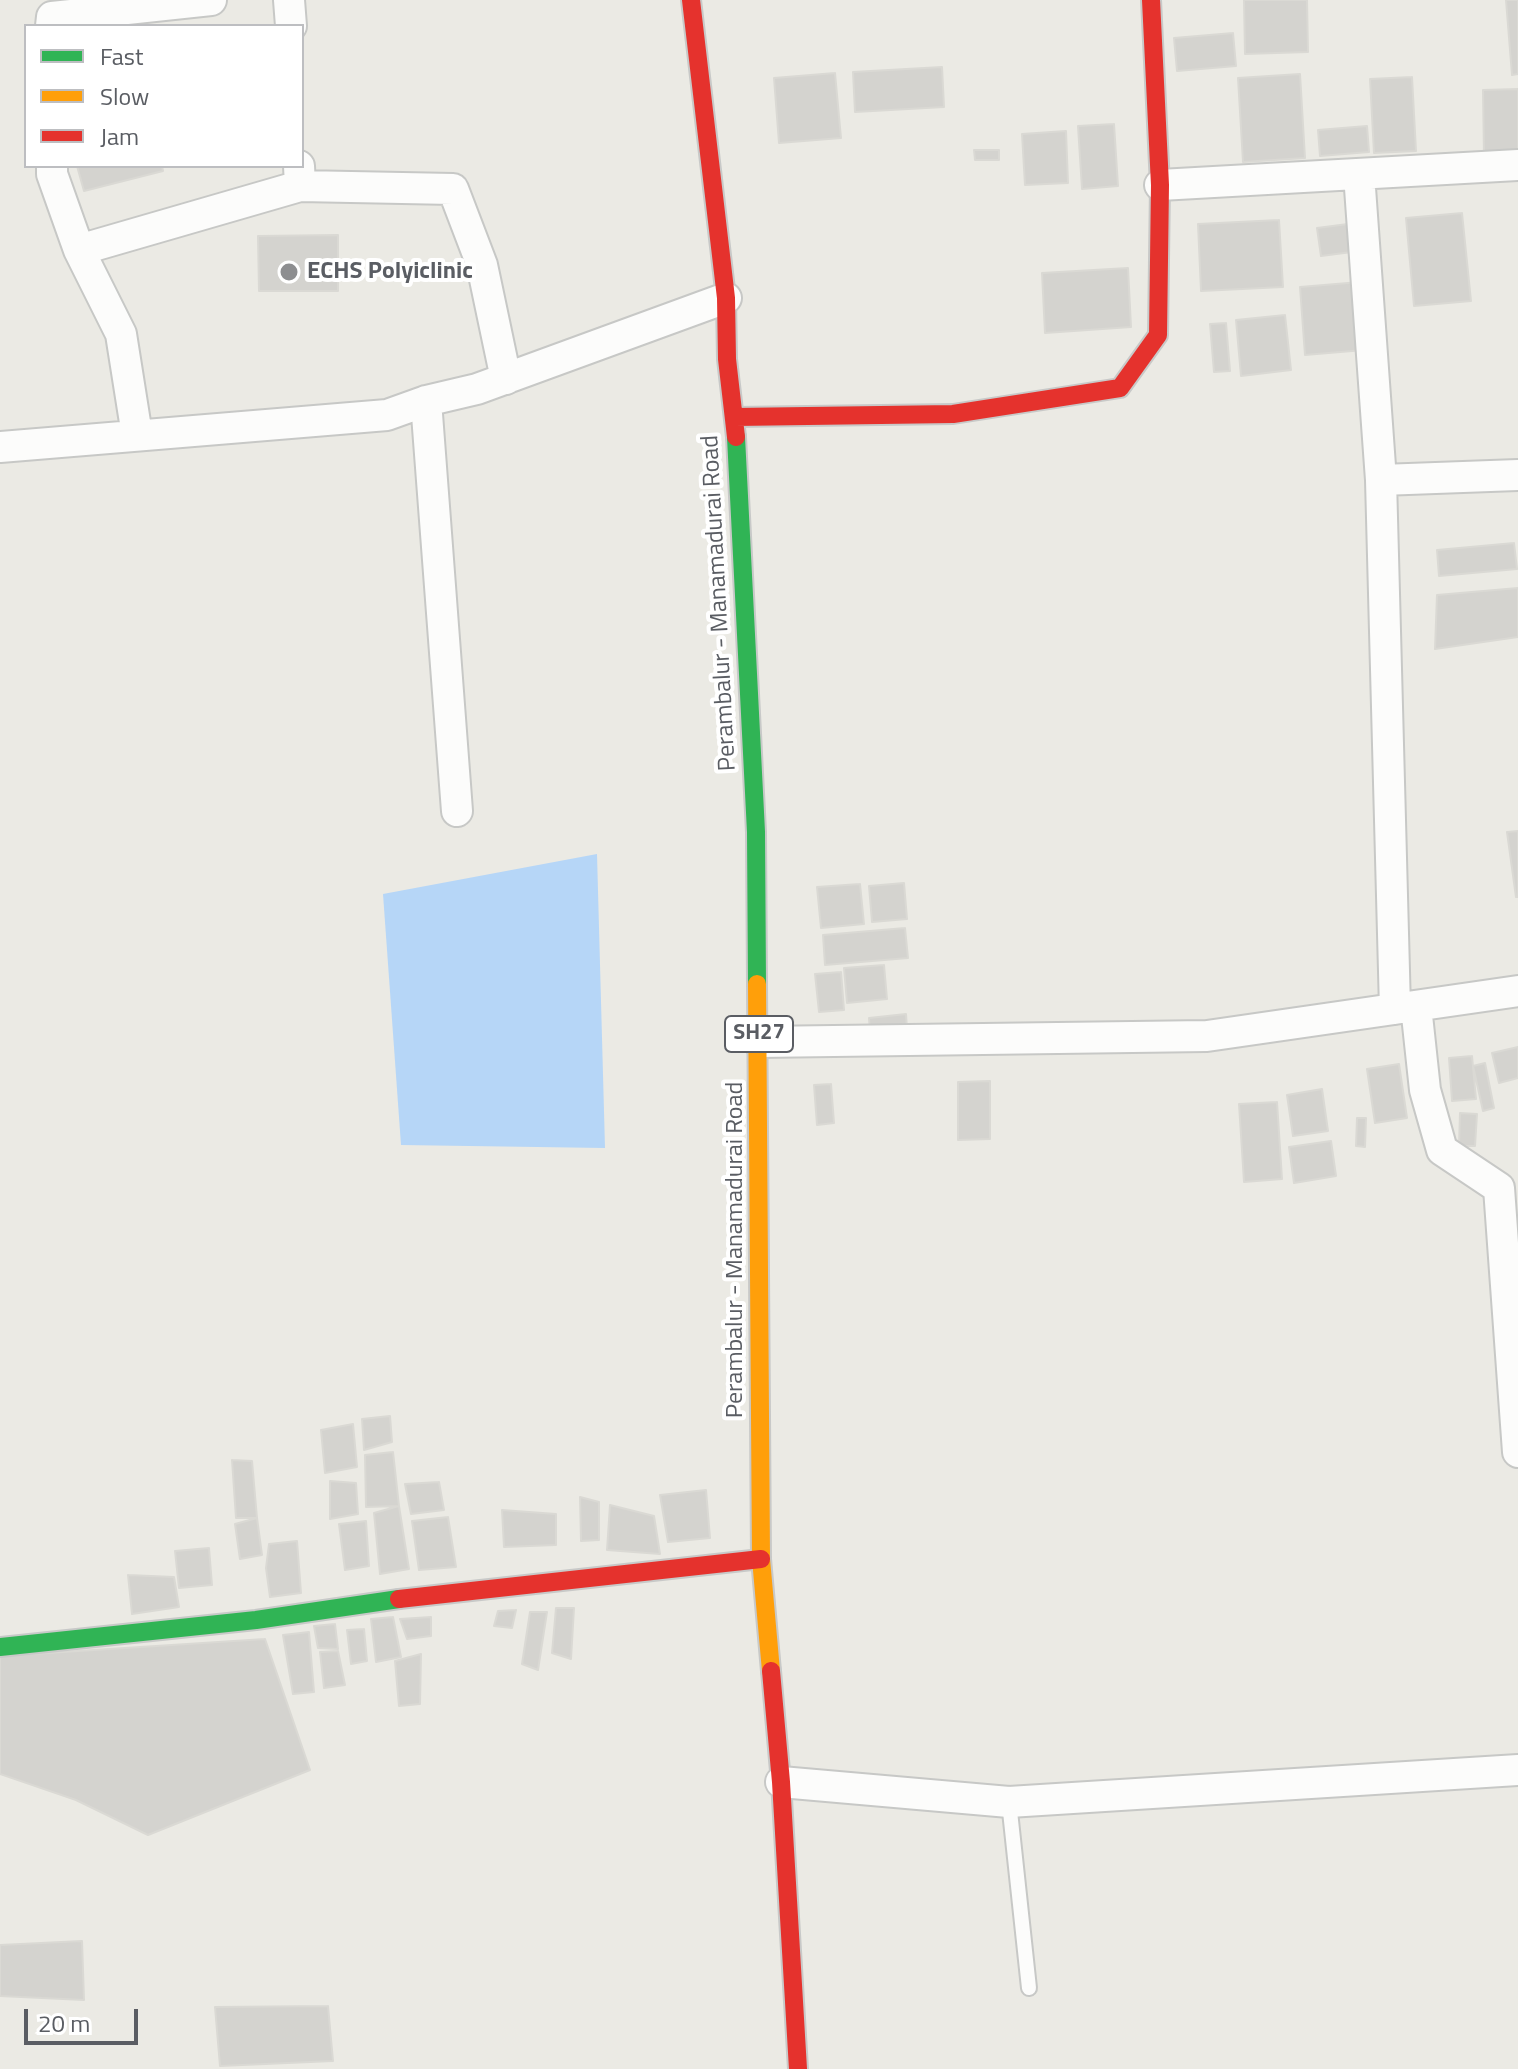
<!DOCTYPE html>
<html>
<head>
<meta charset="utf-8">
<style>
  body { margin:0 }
  #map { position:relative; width:1518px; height:2069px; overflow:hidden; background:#ebeae4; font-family:"Titillium Web",sans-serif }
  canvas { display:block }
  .legend { position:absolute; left:24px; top:24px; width:280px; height:144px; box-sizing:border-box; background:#fff; border:2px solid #bdbec1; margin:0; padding:10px 14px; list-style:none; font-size:24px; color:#5a5d63 }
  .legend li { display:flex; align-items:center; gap:16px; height:40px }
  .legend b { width:40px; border:2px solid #bdbec1 }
  .scale { position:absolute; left:24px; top:2009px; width:114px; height:36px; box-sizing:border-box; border:4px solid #5a5d63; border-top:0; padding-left:10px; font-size:24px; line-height:28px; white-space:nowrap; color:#5a5d63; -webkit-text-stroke:6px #fff; paint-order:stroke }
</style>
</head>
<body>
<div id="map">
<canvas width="1518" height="2069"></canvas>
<ul class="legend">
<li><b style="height:10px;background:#30b455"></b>Fast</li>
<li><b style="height:10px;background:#ff9f0a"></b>Slow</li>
<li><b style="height:10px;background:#e5322d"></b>Jam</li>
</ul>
<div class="scale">20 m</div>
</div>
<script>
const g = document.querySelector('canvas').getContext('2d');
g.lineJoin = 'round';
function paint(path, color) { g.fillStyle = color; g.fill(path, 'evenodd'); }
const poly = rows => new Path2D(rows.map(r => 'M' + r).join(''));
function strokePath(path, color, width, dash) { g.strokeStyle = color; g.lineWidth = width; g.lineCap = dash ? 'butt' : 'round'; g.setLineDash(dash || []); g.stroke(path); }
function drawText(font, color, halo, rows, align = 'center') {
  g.font = font + ' "Titillium Web",sans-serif'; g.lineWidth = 8; g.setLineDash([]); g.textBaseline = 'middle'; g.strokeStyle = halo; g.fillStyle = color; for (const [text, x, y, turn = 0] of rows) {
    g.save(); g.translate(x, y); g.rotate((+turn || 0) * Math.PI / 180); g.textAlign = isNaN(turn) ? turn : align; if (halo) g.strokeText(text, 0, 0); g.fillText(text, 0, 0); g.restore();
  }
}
paint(poly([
  [597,854,605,1148,401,1145,383,894]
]), '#b6d6f7');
const building = poly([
  [1244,0,1307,0,1308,52,1245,54,1244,0],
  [1506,0,1518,0,1518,74,1512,75,1506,0],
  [1233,33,1236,66,1177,71,1174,38,1233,33],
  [942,67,944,107,855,112,853,72,942,67],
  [835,73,841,138,779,143,774,78,835,73],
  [1300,74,1305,158,1243,162,1238,78,1300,74],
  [1412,77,1416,151,1374,153,1370,79,1412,77],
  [1518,89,1518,156,1484,156,1483,90,1518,89],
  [1114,124,1118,186,1082,189,1078,126,1114,124],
  [1367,126,1369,152,1320,156,1318,130,1367,126],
  [1066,131,1068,183,1025,185,1022,134,1066,131],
  [974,150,999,150,999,160,975,160,974,150],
  [77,166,162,166,163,171,84,191,77,166],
  [1462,213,1471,301,1414,306,1406,218,1462,213],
  [1279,220,1283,287,1201,291,1198,224,1279,220],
  [1348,224,1352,252,1321,256,1317,228,1348,224],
  [338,235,338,291,259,291,258,236,338,235],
  [1128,268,1131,327,1045,333,1042,273,1128,268],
  [1360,282,1364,350,1305,355,1300,287,1360,282],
  [1285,315,1291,370,1241,376,1236,320,1285,315],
  [1226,323,1230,371,1214,372,1210,324,1226,323],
  [1514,543,1517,569,1439,576,1437,550,1514,543],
  [1518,588,1518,637,1435,649,1437,595,1518,588],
  [1518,831,1518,897,1516,897,1507,832,1518,831],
  [904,883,907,919,872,922,869,886,904,883],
  [860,884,864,924,821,928,817,887,860,884],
  [905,928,908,958,825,965,823,935,905,928],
  [884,965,887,999,847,1003,844,968,884,965],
  [841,972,844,1010,819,1012,815,974,841,972],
  [906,1014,907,1029,870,1032,869,1018,906,1014],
  [1518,1047,1518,1078,1499,1083,1492,1053,1518,1047],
  [1472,1056,1476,1099,1452,1101,1449,1058,1472,1056],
  [1485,1063,1494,1108,1483,1111,1473,1066,1485,1063],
  [1399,1064,1407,1118,1375,1123,1367,1069,1399,1064],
  [990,1081,990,1139,958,1140,958,1082,990,1081],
  [831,1084,834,1123,817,1125,814,1085,831,1084],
  [1322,1089,1328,1131,1293,1136,1287,1095,1322,1089],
  [1277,1102,1282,1179,1244,1182,1239,1104,1277,1102],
  [1460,1113,1477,1114,1475,1146,1459,1146,1460,1113],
  [1357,1118,1366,1118,1365,1147,1356,1146,1357,1118],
  [1331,1141,1336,1176,1294,1183,1289,1147,1331,1141],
  [390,1416,392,1442,364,1450,362,1419,390,1416],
  [353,1424,357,1467,325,1473,321,1430,353,1424],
  [393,1452,399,1506,366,1507,365,1455,393,1452],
  [232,1460,252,1461,257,1518,236,1518,232,1460],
  [330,1481,356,1483,358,1514,330,1519,330,1481],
  [439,1482,444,1510,411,1514,405,1484,439,1482],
  [706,1490,710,1538,668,1542,660,1495,706,1490],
  [580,1497,599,1502,599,1540,581,1541,580,1497],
  [610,1505,654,1516,660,1554,607,1550,610,1505],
  [399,1506,409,1569,380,1574,374,1513,399,1506],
  [502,1510,556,1514,556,1545,504,1547,502,1510],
  [448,1517,456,1567,419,1570,412,1521,448,1517],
  [257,1518,262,1555,240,1559,235,1524,257,1518],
  [366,1521,369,1566,345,1570,339,1524,366,1521],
  [297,1541,301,1593,270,1597,266,1568,269,1544,297,1541],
  [209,1548,212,1585,179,1588,175,1551,209,1548],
  [128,1575,174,1577,179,1607,132,1614,128,1575],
  [556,1608,574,1608,571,1659,552,1653,556,1608],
  [516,1610,512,1628,494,1626,498,1611,516,1610],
  [530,1612,547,1612,538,1670,522,1664,530,1612],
  [393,1617,401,1657,376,1662,371,1619,393,1617],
  [431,1617,431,1636,407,1639,400,1619,431,1617],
  [335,1624,338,1649,318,1648,314,1626,335,1624],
  [364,1629,367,1661,351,1664,347,1630,364,1629],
  [309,1632,314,1692,293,1694,283,1635,309,1632],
  [265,1639,310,1770,148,1835,76,1800,0,1774,0,1656,265,1639],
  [338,1651,345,1685,324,1688,320,1652,338,1651],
  [421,1654,420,1704,399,1706,395,1661,421,1654],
  [82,1941,84,2000,0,1996,0,1945,82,1941],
  [328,2006,333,2061,220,2066,215,2007,328,2006]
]);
paint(building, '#d4d3cf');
strokePath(building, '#dad9d4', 2);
const lane = poly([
  [1009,1802,1029,1988]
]);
const street = poly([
  [289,0,291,26],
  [51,26,52,17,211,0],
  [52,166,52,174,79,250,121,334,137,435],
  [299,166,300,186,453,189,482,265,506,379],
  [1359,174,1381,480,1518,475],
  [1160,185,1518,165],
  [79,250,300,186],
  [426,401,457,811],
  [0,447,387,415,426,401,477,389,726,298],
  [1381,480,1395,1009],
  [1416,1006,1425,1090,1442,1150,1499,1188,1518,1452],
  [759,1042,1207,1036,1518,991],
  [781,1782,1009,1802,1518,1770]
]);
const fast = poly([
  [736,437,756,832,757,984],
  [0,1647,256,1620,399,1599]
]);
const slow = poly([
  [757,984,761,1559,771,1671]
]);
const jam = poly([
  [691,0,726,298,727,359,736,437],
  [735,417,953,414,1120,388,1158,335,1160,185,1151,0],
  [399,1599,761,1559],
  [771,1671,781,1782,798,2069]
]);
strokePath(lane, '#c7c8c6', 18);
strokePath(street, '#c7c8c6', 34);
strokePath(fast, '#c8c9c8', 22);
strokePath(slow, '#c8c9c8', 22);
strokePath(jam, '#c8c9c8', 22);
strokePath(lane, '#fcfcfb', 14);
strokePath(street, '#fcfcfb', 30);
strokePath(fast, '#30b455', 18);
strokePath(slow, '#ff9f0a', 18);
strokePath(jam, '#e5322d', 18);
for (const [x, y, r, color] of [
  [289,272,10,"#8d8e90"]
]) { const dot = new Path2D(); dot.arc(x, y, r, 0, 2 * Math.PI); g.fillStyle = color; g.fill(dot); strokePath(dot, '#fff', 3); }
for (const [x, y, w] of [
  [759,1034,68]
]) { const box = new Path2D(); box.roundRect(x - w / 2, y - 18, w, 36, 6); g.fillStyle = '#fff'; g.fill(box); strokePath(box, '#5a5d63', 2); }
drawText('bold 22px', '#5a5d63', null, [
  ["SH27",759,1034]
]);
drawText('bold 24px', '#5a5d63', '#fff', [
  ["ECHS Polyiclinic",307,272]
], 'left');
drawText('24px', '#5a5d63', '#fff', [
  ["Perambalur - Manamadurai Road",720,603,-93],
  ["Perambalur - Manamadurai Road",736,1250,-90]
]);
</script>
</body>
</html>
